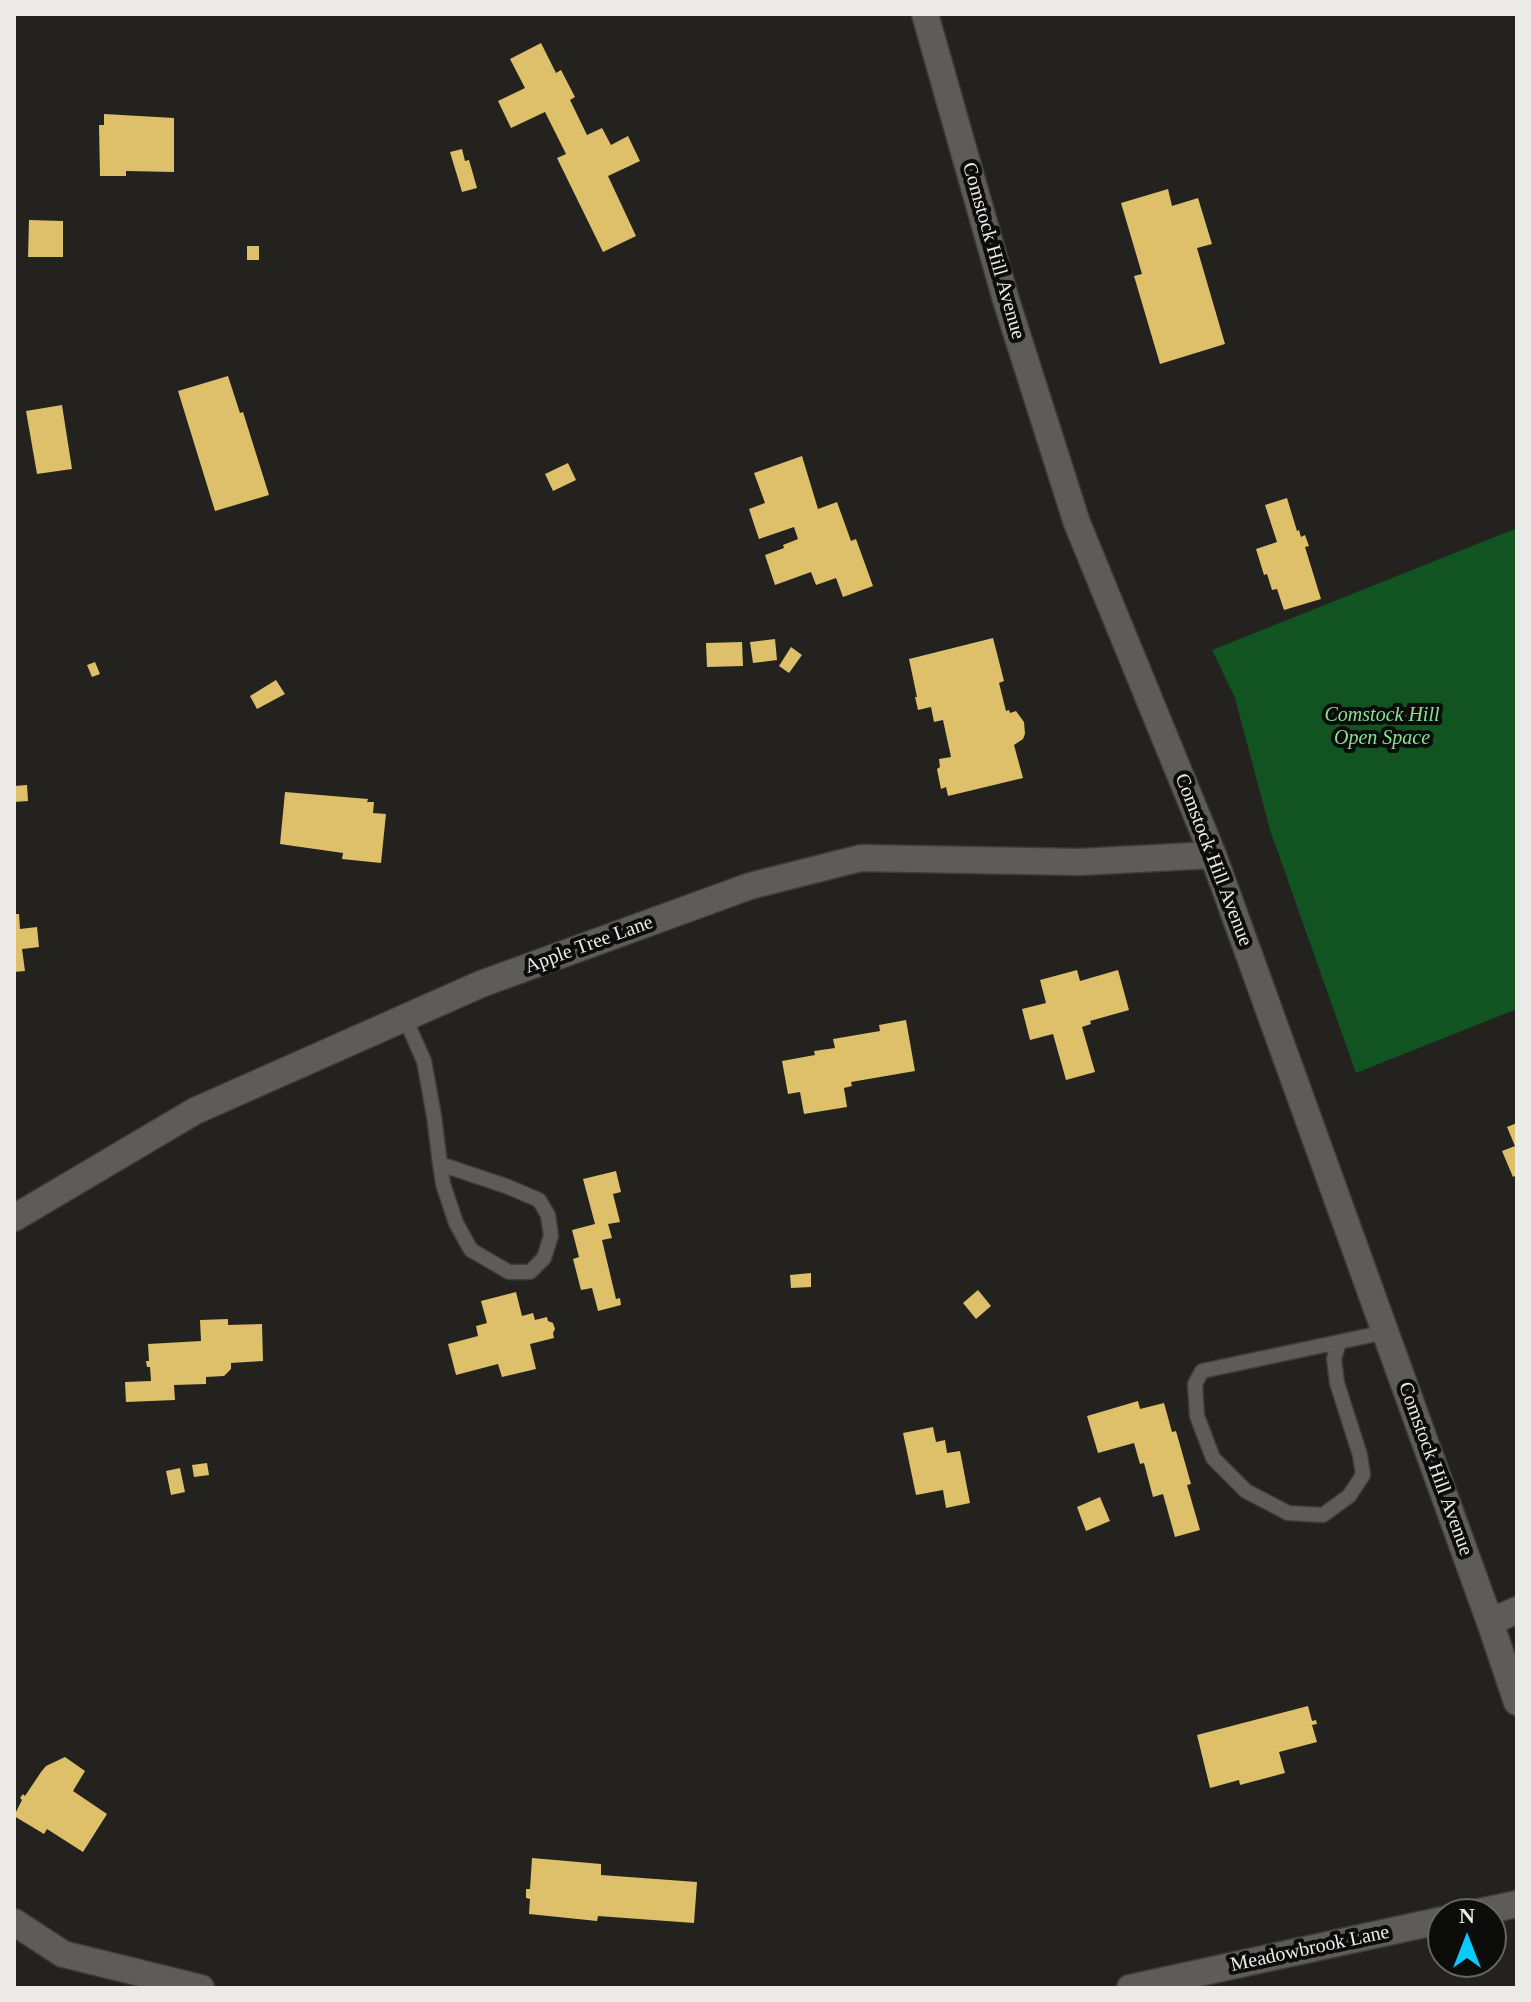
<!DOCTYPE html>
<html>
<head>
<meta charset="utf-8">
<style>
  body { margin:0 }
  #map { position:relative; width:1531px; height:2002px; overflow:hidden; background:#23221e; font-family:"Times New Roman",serif }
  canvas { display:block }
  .frame { position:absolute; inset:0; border:16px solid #ebeae7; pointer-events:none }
  .north { position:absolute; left:1427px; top:1898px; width:80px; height:80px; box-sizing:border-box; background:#0c0c0a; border:2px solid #656562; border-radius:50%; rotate:0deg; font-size:22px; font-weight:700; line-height:32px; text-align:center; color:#ebeae7 }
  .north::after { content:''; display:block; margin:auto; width:28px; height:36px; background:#09cafa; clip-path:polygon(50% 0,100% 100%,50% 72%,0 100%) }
</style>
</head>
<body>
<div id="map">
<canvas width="1531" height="2002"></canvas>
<div class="frame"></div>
<div class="north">N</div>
</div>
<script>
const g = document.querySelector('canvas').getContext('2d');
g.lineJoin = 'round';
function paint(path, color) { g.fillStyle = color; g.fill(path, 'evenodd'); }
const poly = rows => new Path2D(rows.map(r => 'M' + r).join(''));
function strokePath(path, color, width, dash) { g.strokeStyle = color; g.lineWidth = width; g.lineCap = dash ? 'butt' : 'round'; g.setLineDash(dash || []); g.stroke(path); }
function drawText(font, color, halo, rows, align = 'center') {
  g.font = font + ' "Times New Roman",serif'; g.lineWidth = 8; g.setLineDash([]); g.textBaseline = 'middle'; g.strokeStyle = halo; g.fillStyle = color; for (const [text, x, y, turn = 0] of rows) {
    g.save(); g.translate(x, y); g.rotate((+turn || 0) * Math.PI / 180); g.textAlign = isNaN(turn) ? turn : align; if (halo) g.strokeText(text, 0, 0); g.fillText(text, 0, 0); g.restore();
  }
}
paint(poly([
  [1517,528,1517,1009,1356,1073,1270,830,1235,698,1212,650]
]), '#125322');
paint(poly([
  [541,43,556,73,561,70,575,97,570,100,587,135,602,128,611,145,628,136,640,161,608,176,636,236,603,252,557,158,566,154,545,112,511,128,498,101,525,88,510,59],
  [104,114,174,118,174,172,126,171,126,176,100,176,99,125,104,125],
  [462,149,465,161,469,160,477,188,462,192,450,152],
  [1168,189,1172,206,1198,198,1212,244,1197,248,1225,344,1160,364,1134,276,1142,274,1121,203],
  [29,220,63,221,63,257,28,257],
  [247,246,259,246,259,260,247,260],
  [228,376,240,413,243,412,269,495,215,511,178,391],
  [62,405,72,469,37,474,26,411],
  [802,456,818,509,837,502,851,541,856,539,873,586,843,597,836,578,816,585,811,572,775,585,765,555,784,548,783,545,798,539,794,527,759,539,749,509,765,503,754,473],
  [568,463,576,480,553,491,545,474],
  [1287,498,1297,531,1299,530,1301,537,1305,535,1309,546,1305,547,1321,599,1284,610,1277,589,1272,590,1267,574,1264,575,1256,549,1277,542,1265,505],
  [993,638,1004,681,999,683,1006,711,1009,710,1010,713,1016,711,1024,722,1025,734,1023,739,1014,745,1023,778,948,796,946,787,941,789,937,769,940,767,939,759,951,757,943,720,934,722,931,707,918,710,915,697,917,697,909,659],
  [775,639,777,660,753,663,750,642],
  [742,642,743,666,707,667,706,643],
  [791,647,802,655,789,673,779,666],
  [95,662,100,674,92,677,87,665],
  [276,680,285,694,257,709,250,696],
  [27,785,28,801,14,802,14,786],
  [285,792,368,799,367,802,374,802,373,813,386,814,381,863,342,859,343,853,280,844],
  [14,914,19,914,20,929,37,927,39,947,22,949,25,971,14,972],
  [1077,970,1080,981,1118,970,1129,1010,1090,1021,1091,1024,1082,1027,1095,1072,1066,1080,1053,1034,1030,1040,1022,1009,1046,1003,1040,980],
  [906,1020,915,1071,851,1082,852,1086,844,1088,847,1107,804,1114,800,1092,788,1094,782,1061,815,1055,814,1051,835,1048,833,1039,880,1031,879,1025],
  [1517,1123,1517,1175,1513,1177,1502,1151,1515,1146,1507,1127],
  [616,1171,621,1192,613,1194,620,1222,608,1224,612,1238,602,1240,616,1299,620,1298,621,1305,598,1311,592,1288,581,1290,573,1259,579,1257,572,1230,595,1224,583,1179],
  [811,1273,811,1287,791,1288,790,1275],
  [978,1290,991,1306,976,1319,963,1303],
  [516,1292,522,1316,533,1313,535,1320,547,1317,548,1321,553,1323,555,1329,553,1333,554,1338,530,1344,536,1369,502,1377,498,1364,456,1375,448,1344,478,1336,476,1326,487,1323,481,1301],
  [228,1319,228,1325,262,1324,263,1361,231,1363,231,1369,224,1376,206,1377,206,1384,174,1385,175,1400,126,1402,125,1382,151,1381,150,1367,147,1367,146,1361,149,1361,148,1344,201,1341,200,1320],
  [1138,1401,1140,1409,1164,1403,1172,1432,1176,1431,1191,1484,1187,1485,1200,1530,1175,1537,1163,1494,1153,1497,1144,1463,1140,1464,1134,1443,1098,1453,1087,1416],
  [933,1427,936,1442,945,1440,947,1453,960,1451,970,1503,946,1508,943,1490,916,1495,903,1433],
  [207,1463,209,1475,194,1477,192,1465],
  [180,1468,185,1492,171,1495,166,1471],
  [1100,1497,1110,1521,1086,1531,1077,1507],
  [1308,1706,1312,1721,1316,1720,1317,1724,1312,1725,1317,1742,1279,1752,1285,1773,1240,1785,1239,1780,1210,1788,1197,1735],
  [65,1757,85,1771,73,1791,107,1814,83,1852,47,1829,44,1834,14,1816,22,1800,20,1798,23,1794,25,1796,41,1772,46,1766],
  [532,1858,601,1864,601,1875,697,1882,694,1923,598,1916,597,1921,529,1914,530,1899,526,1898,526,1889,530,1889]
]), '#dec06a');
const lane = poly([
  [405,1018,424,1061,434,1116,440,1164,443,1184,456,1223,471,1250,509,1272,530,1272,544,1258,551,1236,548,1215,539,1200,506,1186,440,1164],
  [1339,1342,1334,1359,1337,1383,1360,1455,1363,1475,1349,1496,1323,1515,1288,1513,1246,1491,1213,1458,1197,1416,1195,1384,1202,1371,1386,1332]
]);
const street = poly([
  [925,14,1006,300,1077,523,1213,855,1490,1622,1517,1702],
  [14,1218,195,1111,481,984,750,886,861,858,1080,862,1213,855],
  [1490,1622,1517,1610],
  [1469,1914,1517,1904],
  [14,1922,63,1954,201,1988],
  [1130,1988,1443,1920]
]);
strokePath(lane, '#3e3c39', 17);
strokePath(street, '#3e3c39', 29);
strokePath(lane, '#5e5c58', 14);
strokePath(street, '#5e5c58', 26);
drawText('20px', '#ebeae7', '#0c0c0a', [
  ["Comstock Hill Avenue",993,251,74],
  ["Comstock Hill Avenue",1213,860,69],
  ["Apple Tree Lane",589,945,-20],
  ["Comstock Hill Avenue",1435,1469,70],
  ["Meadowbrook Lane",1310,1949,-12]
]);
drawText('italic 20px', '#87e495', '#0c0c0a', [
  ["Comstock Hill",1382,716],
  ["Open Space",1382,739]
]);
</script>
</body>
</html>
